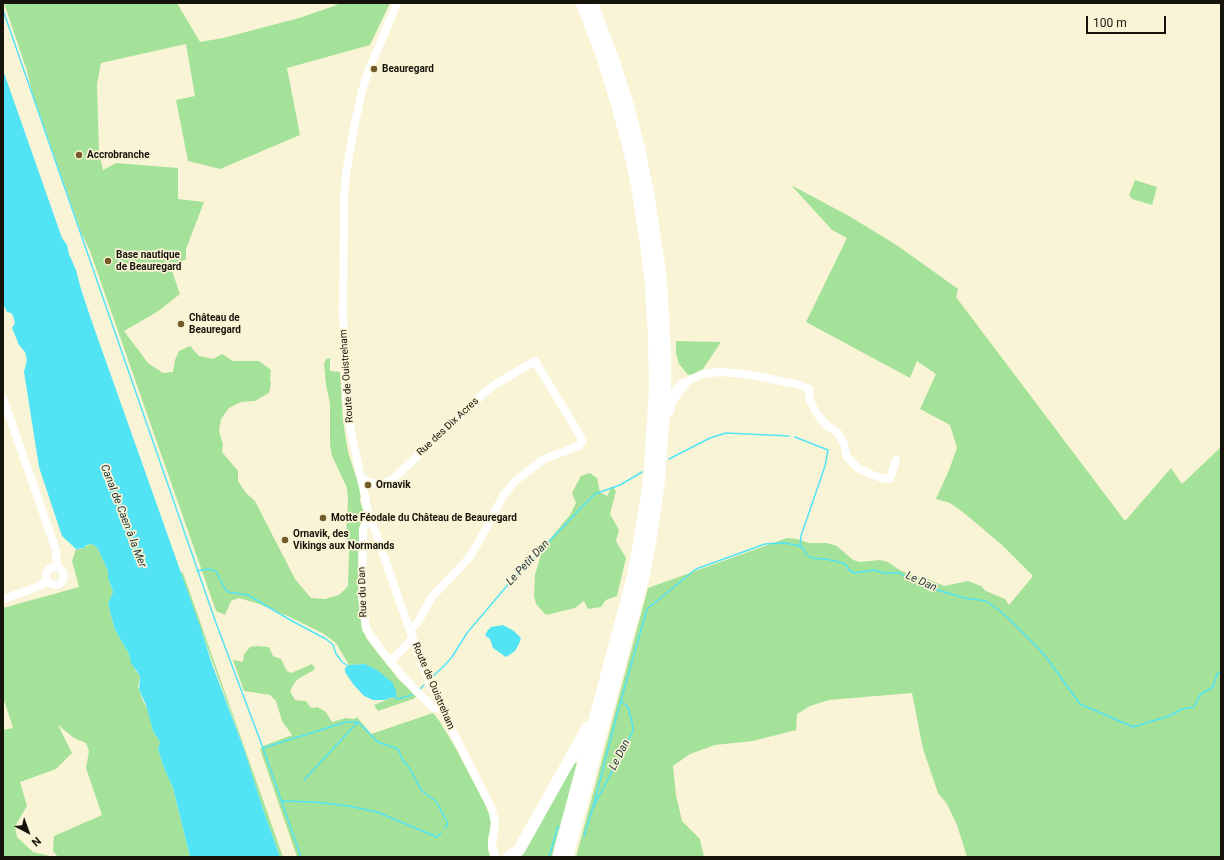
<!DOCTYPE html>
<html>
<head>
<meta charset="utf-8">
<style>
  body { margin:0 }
  #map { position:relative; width:1224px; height:860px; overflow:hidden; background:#faf4d7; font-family:Roboto,sans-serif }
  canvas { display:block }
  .frame { position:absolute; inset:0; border:4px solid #16140a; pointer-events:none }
  .north { position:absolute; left:8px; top:812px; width:40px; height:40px; -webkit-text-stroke:3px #faf4d7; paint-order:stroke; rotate:139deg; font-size:11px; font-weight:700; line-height:16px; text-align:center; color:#16140a }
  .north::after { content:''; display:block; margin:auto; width:14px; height:18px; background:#16140a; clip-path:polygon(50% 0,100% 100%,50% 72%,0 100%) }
  .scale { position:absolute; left:1086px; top:16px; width:80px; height:18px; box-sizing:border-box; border:2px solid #16140a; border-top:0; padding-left:5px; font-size:12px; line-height:14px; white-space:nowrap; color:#16140a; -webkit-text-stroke:3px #faf4d7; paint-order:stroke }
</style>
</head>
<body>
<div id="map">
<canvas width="1224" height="860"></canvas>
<div class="frame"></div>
<div class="north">N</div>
<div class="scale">100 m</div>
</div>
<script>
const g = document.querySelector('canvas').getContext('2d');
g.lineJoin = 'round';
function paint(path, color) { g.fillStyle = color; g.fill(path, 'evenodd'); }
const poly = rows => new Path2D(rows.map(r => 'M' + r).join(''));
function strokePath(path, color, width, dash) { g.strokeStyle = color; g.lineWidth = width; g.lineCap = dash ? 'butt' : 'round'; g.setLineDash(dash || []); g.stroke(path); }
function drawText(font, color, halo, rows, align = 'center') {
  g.font = font + ' Roboto,sans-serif'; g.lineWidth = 3.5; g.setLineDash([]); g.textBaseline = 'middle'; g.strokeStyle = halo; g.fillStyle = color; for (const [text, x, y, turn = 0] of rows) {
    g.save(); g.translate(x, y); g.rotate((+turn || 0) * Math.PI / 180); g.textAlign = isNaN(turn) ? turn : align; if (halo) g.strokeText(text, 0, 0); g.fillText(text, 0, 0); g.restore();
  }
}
paint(poly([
  [4,3,177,3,200,42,223,38,299,18,337,5,336,3,390,3,370,45,287,68,300,135,220,169,188,161,176,100,195,96,186,44,101,63,97,84,99,153,103,170,116,163,178,168,178,199,204,202,186,249,186,259,171,268,180,294,157,312,124,331,148,363,163,373,173,372,175,360,179,351,190,346,199,356,213,359,222,354,233,361,259,361,271,370,270,380,271,383,269,393,255,401,241,402,229,408,221,419,219,431,223,445,222,452,238,471,238,481,246,493,255,501,295,579,311,598,325,599,339,595,348,586,349,549,346,536,348,502,347,488,332,456,330,445,330,404,326,385,324,364,326,359,330,358,330,371,340,372,343,421,348,452,359,486,361,493,360,501,365,516,360,528,358,559,360,617,366,638,399,680,417,696,413,699,378,711,374,705,396,696,377,670,365,664,349,665,336,643,324,634,290,617,259,604,239,598,231,601,225,615,216,611,90,251,81,232,32,92,27,71],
  [1135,180,1157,187,1152,205,1132,199,1129,195],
  [791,185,849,216,898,246,958,289,956,297,1125,521,1171,468,1182,484,1221,447,1221,857,967,857,957,825,947,804,938,793,923,749,912,693,829,700,810,706,797,714,796,730,753,741,715,745,690,754,673,766,676,795,682,821,700,839,704,857,576,857,648,588,787,538,797,539,809,543,827,543,837,546,853,560,860,562,880,560,888,562,898,569,911,575,928,579,944,586,968,581,981,586,986,591,1005,599,1009,605,1033,576,1002,545,964,513,950,503,936,499,949,470,957,448,950,425,920,409,936,374,917,361,910,378,806,322,847,238,832,230],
  [676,341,721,342,701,372,697,374,688,375,679,364,676,353],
  [590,473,597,478,600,492,607,496,612,486,616,491,610,514,619,530,616,541,626,558,617,596,606,600,601,607,588,609,584,601,575,608,546,615,536,604,534,596,535,575,543,547,570,515,576,503,572,493,581,476],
  [90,544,94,545,98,549,108,571,108,578,113,592,108,604,115,630,129,654,135,670,140,676,138,687,142,699,148,710,153,731,160,742,158,749,164,768,173,788,190,857,58,857,53,851,54,836,102,815,86,768,89,751,86,743,74,738,58,725,72,753,56,769,20,782,27,806,15,826,17,837,33,852,54,857,3,857,3,730,13,728,3,697,3,608,79,587,72,561,76,549,81,549],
  [180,572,183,573,283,857,280,857,262,806,244,749],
  [257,646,269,647,273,656,281,659,287,671,291,673,312,664,315,668,314,670,298,679,295,682,290,691,295,700,306,701,310,707,314,708,317,707,321,709,326,712,332,722,346,718,354,719,357,717,371,734,433,713,440,722,455,747,484,802,490,816,491,824,488,839,488,850,490,857,297,857,260,749,263,746,292,735,282,721,276,701,270,695,244,691,233,660,243,662,244,654,250,647],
  [572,763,578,763,553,857,519,857]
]), '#a5e299');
paint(poly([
  [3,70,62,238,67,245,69,254,76,270,81,289,92,322,201,629,212,664,244,749,262,806,280,857,190,857,173,788,164,768,158,749,160,742,153,731,146,705,139,690,140,676,131,663,129,654,115,630,108,604,113,592,108,578,108,571,98,549,94,545,90,544,85,546,85,548,76,549,62,536,39,467,24,372,27,360,25,352,19,345,12,328,15,323,13,316,11,313,7,312,3,304],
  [503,625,514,631,521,638,519,644,515,651,506,657,493,648,490,639,485,635,488,630,491,627],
  [365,664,377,670,393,683,394,687,396,690,396,696,385,700,373,700,364,696,353,684,345,672,345,668,349,665]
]), '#52e4f5');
strokePath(poly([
  [3,10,216,623,263,748,301,857],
  [795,437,828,450,825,466,801,536,800,546],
  [669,459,710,438,726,433,789,436],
  [197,571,208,569,216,571,225,589,228,592,248,595,292,621,326,639,333,645,336,654,342,662,348,666],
  [433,676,444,666,452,657,467,633,506,587,579,510,595,494,620,485,642,472],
  [420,689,424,685],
  [393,696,398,699,412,695],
  [263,748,346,722,358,722,378,742,398,749,403,761,408,766,422,791,436,801,448,824,445,828],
  [304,780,357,723],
  [282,801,314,802,348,806,377,812,437,837,441,833],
  [594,806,633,731,633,727,628,707,621,701],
  [584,836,594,804,616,718,647,609,696,569,765,544,783,543,797,545,803,548,806,554,811,558,825,559,843,563,846,565,849,570,855,573,874,570,884,573,900,573,908,579,920,582,937,590,965,598,986,601,1000,611,1008,618,1040,650,1049,661,1080,704,1133,727,1169,716,1182,709,1194,707,1200,695,1213,687,1217,674,1221,672],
  [549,857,558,826]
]), '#52e4f5', 1.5);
strokePath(poly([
  [397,3,367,75,362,91,353,132,346,174,344,198,343,315,347,402,351,431,368,511,422,665,453,732,492,809,495,823,492,844,495,857],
  [683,385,688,381,702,374,720,372,745,374,796,384,809,389,810,401,815,411,826,425,838,433,844,444,847,457,858,468,875,476,882,478,890,479,896,460],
  [3,398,56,550,57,566],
  [361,477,368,482,377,484,385,483,392,480,485,392,496,384,535,361,581,437,582,442,579,446,544,459,515,481,503,496,477,545,468,559,431,598,418,622,410,630],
  [370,517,367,519,363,529,362,598,366,629,383,653,415,690,434,708,442,709],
  '46 576a9 9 0 1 1 18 0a9 9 0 1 1-18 0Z',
  [3,599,37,587,47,581],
  [390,662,413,638]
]), '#fff', 8);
strokePath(poly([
  [668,411,670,400,683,385],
  [509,857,519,850,588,727],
  [558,857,633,576,639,544,649,482,655,389,654,337,651,285,646,243,637,185,627,141,616,101,602,56,582,3],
  [567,857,644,575,650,543,659,481,665,395,665,358,662,296,659,265,648,193,638,144,627,102,614,62,592,3]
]), '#fff', 12);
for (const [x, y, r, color] of [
  [374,69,4,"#715b2a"],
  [79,155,4,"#715b2a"],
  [108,261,4,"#715b2a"],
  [181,324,4,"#715b2a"],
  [368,485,4,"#715b2a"],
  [323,518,4,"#715b2a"],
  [285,540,4,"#715b2a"]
]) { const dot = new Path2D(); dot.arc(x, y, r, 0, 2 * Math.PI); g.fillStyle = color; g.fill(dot); strokePath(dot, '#faf4d7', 1.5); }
drawText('bold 10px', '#16140a', '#faf4d7', [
  ["Beauregard",382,69],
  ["Accrobranche",87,155],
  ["Base nautique",116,255],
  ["de Beauregard",116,267],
  ["Château de",189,318],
  ["Beauregard",189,330],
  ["Ornavik",376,485],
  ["Motte Féodale du Château de Beauregard",331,518],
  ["Ornavik, des",293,534],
  ["Vikings aux Normands",293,546]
], 'left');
drawText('10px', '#16140a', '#faf4d7', [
  ["Route de Ouistreham",347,376,-94],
  ["Rue des Dix Acres",448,427,-43],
  ["Rue du Dan",363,592,-92],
  ["Route de Ouistreham",433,686,67]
]);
drawText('italic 11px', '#21393c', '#faf4d7', [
  ["Canal de Caen à la Mer",123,516,69],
  ["Le Petit Dan",528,563,-47],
  ["Le Dan",921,582,24],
  ["Le Dan",620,755,-63]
]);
</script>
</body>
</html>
